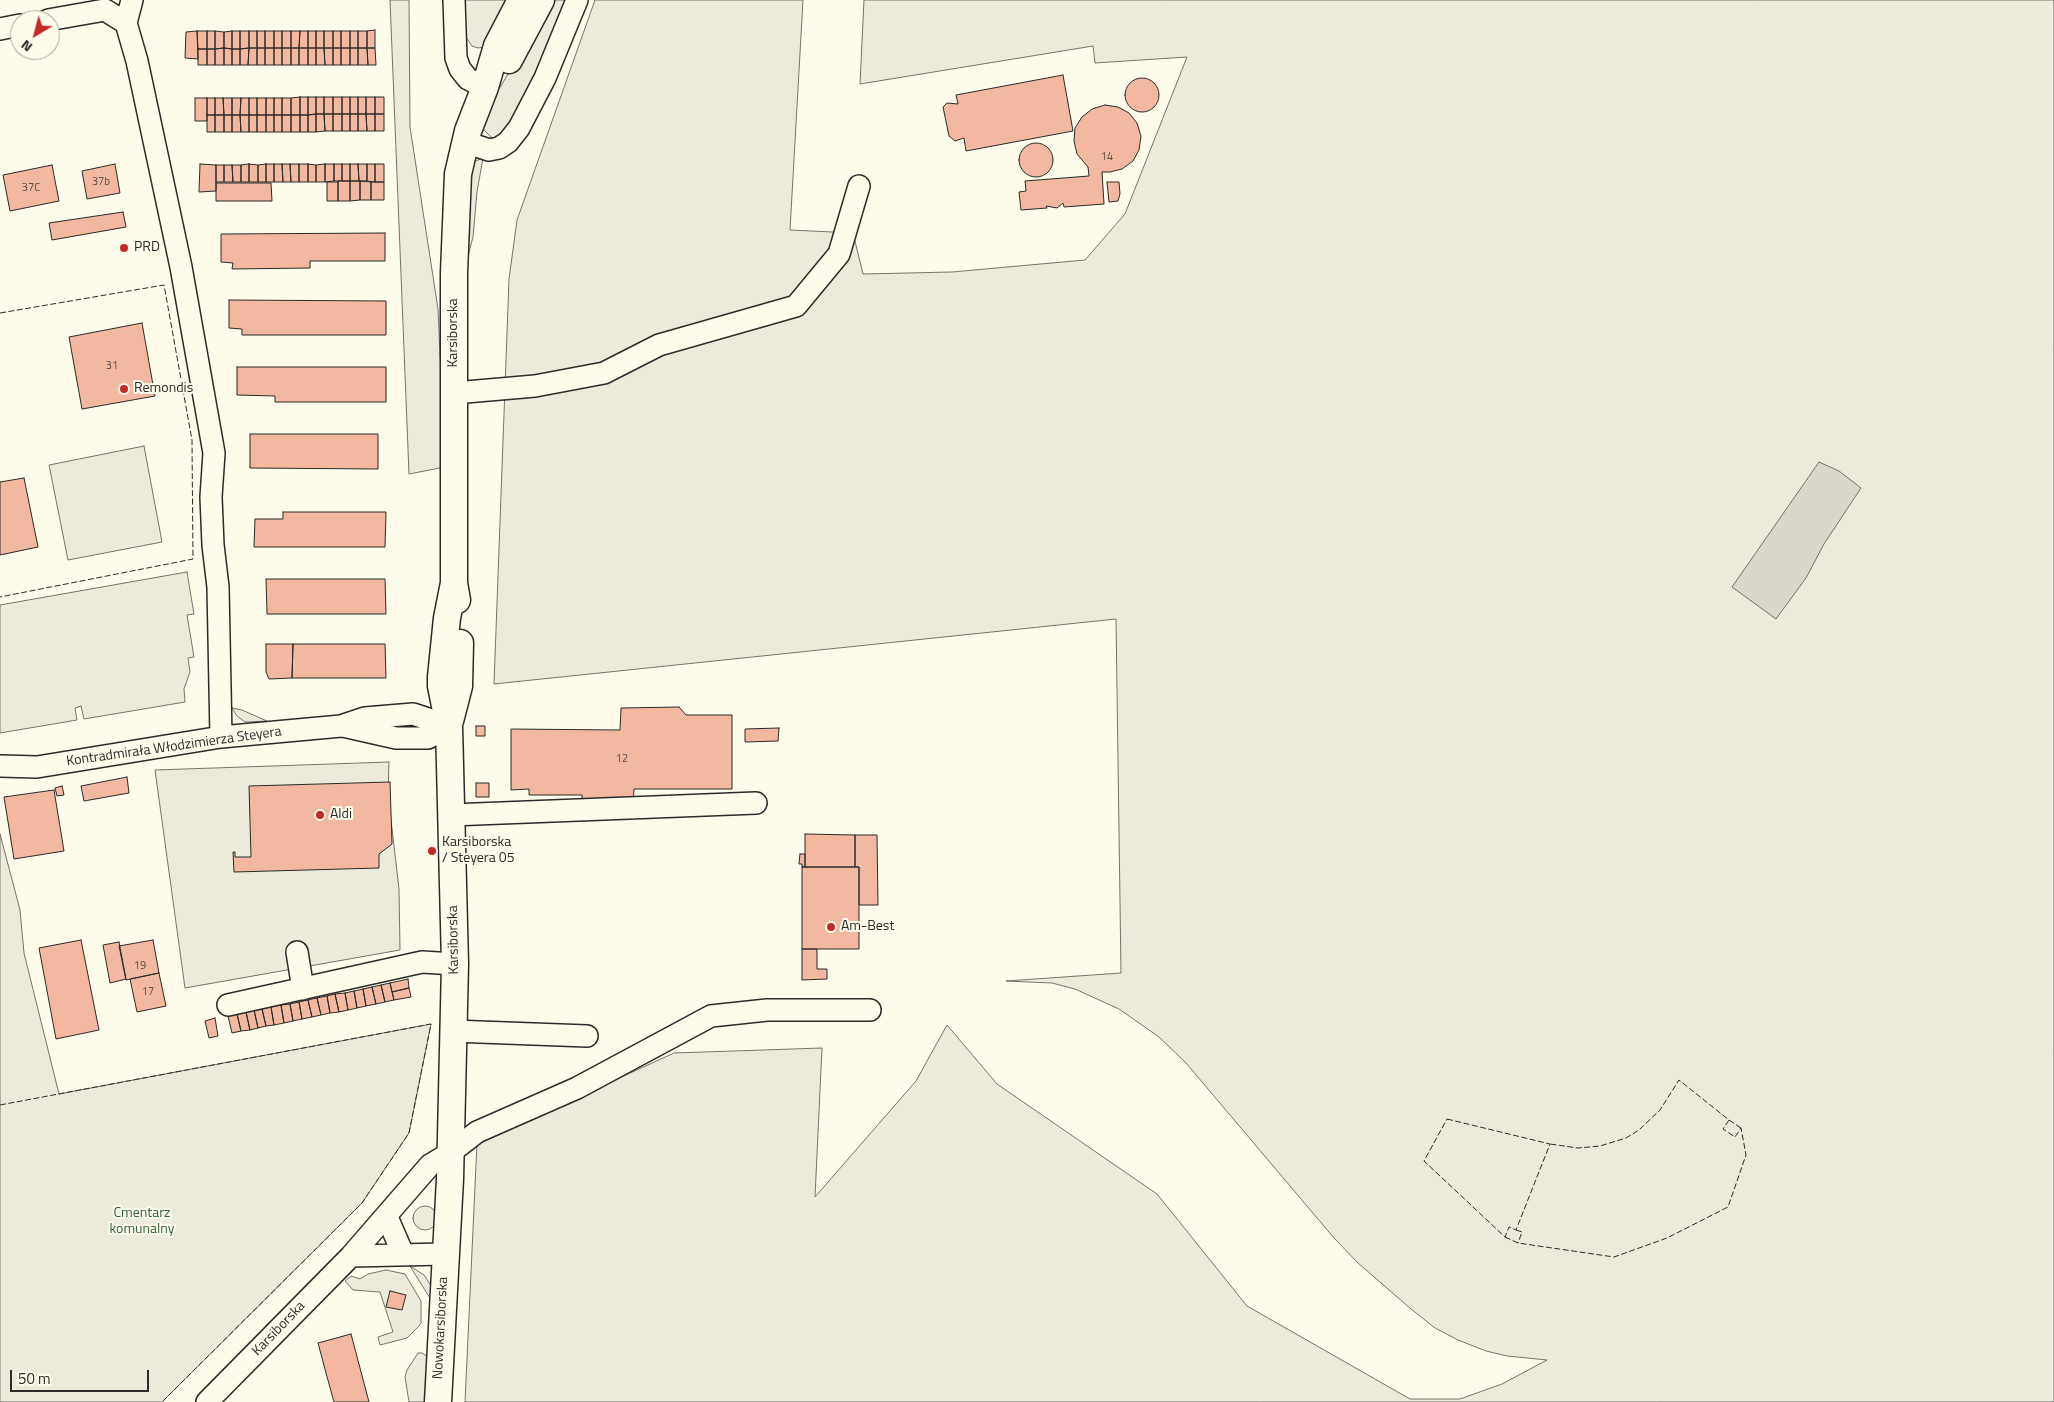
<!DOCTYPE html>
<html>
<head>
<meta charset="utf-8">
<style>
  body { margin:0 }
  #map { position:relative; width:2054px; height:1402px; overflow:hidden; background:#fdfbea; font-family:"Titillium Web",sans-serif }
  canvas { display:block }
  .north { position:absolute; left:10px; top:10px; width:50px; height:50px; box-sizing:border-box; background:#fdfbea; border:1px solid #a9a89e; border-radius:50%; rotate:217deg; font-size:14px; font-weight:700; line-height:20px; text-align:center; color:#2b2b2b }
  .north::after { content:''; display:block; margin:auto; width:18px; height:22px; background:#c62828; clip-path:polygon(50% 0,100% 100%,50% 72%,0 100%) }
  .scale { position:absolute; left:10px; top:1370px; width:139px; height:22px; box-sizing:border-box; border:2px solid #2b2b2b; border-top:0; padding-left:6px; font-size:15px; line-height:18px; white-space:nowrap; color:#2b2b2b; -webkit-text-stroke:4px #fdfbea; paint-order:stroke }
</style>
</head>
<body>
<div id="map">
<canvas width="2054" height="1402"></canvas>
<div class="north">N</div>
<div class="scale">50 m</div>
</div>
<script>
const g = document.querySelector('canvas').getContext('2d');
g.lineJoin = 'round';
function paint(path, color) { g.fillStyle = color; g.fill(path, 'evenodd'); }
const poly = rows => new Path2D(rows.map(r => 'M' + r).join(''));
function strokePath(path, color, width, dash) { g.strokeStyle = color; g.lineWidth = width; g.lineCap = dash ? 'butt' : 'round'; g.setLineDash(dash || []); g.stroke(path); }
function drawText(font, color, halo, rows, align = 'center') {
  g.font = font + ' "Titillium Web",sans-serif'; g.lineWidth = 4; g.setLineDash([]); g.textBaseline = 'middle'; g.strokeStyle = halo; g.fillStyle = color; for (const [text, x, y, turn = 0] of rows) {
    g.save(); g.translate(x, y); g.rotate((+turn || 0) * Math.PI / 180); g.textAlign = isNaN(turn) ? turn : align; if (halo) g.strokeText(text, 0, 0); g.fillText(text, 0, 0); g.restore();
  }
}
const green = poly([
  [390,0,409,0,410,127,438,309,445,467,409,474,390,0],
  [461,0,515,0,485,47,478,48,472,46,465,36,461,0],
  [550,0,572,0,509,131,496,139,492,138,483,129,493,99,531,36,550,0],
  [595,0,803,0,790,230,833,232,844,221,854,237,863,274,952,272,1085,260,1125,214,1187,57,1095,63,1093,46,860,84,864,0,2054,0,2054,1402,465,1402,477,1143,674,1053,822,1048,815,1197,916,1081,947,1025,997,1084,1157,1194,1247,1306,1410,1399,1460,1399,1502,1384,1547,1360,1507,1356,1486,1351,1458,1340,1435,1328,1411,1309,1358,1263,1334,1238,1186,1063,1159,1037,1119,1009,1075,989,1052,983,1006,981,1121,973,1116,619,494,684,509,279,517,220,595,0],
  [483,158,477,192,473,237,467,260,466,206,473,162,483,158],
  [232,708,242,710,267,721,245,722,237,716,232,708],
  [0,834,20,910,24,953,59,1094,431,1024,409,1133,362,1203,162,1402,0,1402,0,834],
  '413 1218a12 12 0 1 1 24 0a12 12 0 1 1-24 0Z',
  [410,1266,424,1275,432,1287,433,1303,410,1266],
  [386,1270,405,1274,421,1301,421,1323,419,1326,407,1338,380,1345,378,1337,393,1332,380,1292,353,1290,345,1281,351,1276,360,1279,368,1274,386,1270],
  [418,1353,422,1353,430,1358,428,1402,409,1402,405,1377,407,1370,418,1353]
]);
paint(green, '#ecebdb');
strokePath(green, '#74746e', 1);
const parking = poly([
  [144,446,162,542,68,560,49,465,144,446],
  [187,572,194,614,187,615,194,657,188,658,190,672,184,689,185,702,84,719,81,706,75,708,77,720,0,733,0,605,187,572],
  [389,762,388,794,399,889,400,950,185,988,155,770,389,762]
]);
paint(parking, '#eceadb');
strokePath(parking, '#74746e', 1);
const water = poly([
  [1819,462,1839,471,1861,488,1824,544,1806,578,1776,619,1732,587,1819,462]
]);
paint(water, '#d8d7c9');
strokePath(water, '#74746e', 1);
const building = poly([
  [375,30,375,48,367,48,367,31,375,30],
  [197,31,207,31,207,49,198,49,197,31],
  [197,31,198,59,185,58,186,32,197,31],
  [207,31,215,31,215,49,207,49,207,31],
  [215,31,224,32,224,48,215,49,215,31],
  [232,31,240,31,240,49,232,49,232,31],
  [232,31,232,49,224,48,224,32,232,31],
  [240,31,249,31,249,48,240,49,240,31],
  [249,31,257,31,257,48,249,48,249,31],
  [257,31,265,31,265,48,257,48,257,31],
  [265,31,274,31,274,48,265,48,265,31],
  [274,31,282,31,282,48,274,48,274,31],
  [282,31,291,31,291,48,282,48,282,31],
  [291,31,300,31,299,48,291,48,291,31],
  [300,31,308,31,308,48,299,48,300,31],
  [308,31,316,31,316,48,308,48,308,31],
  [316,31,324,31,324,48,316,48,316,31],
  [324,31,333,31,333,48,324,48,324,31],
  [333,31,341,31,341,48,333,48,333,31],
  [341,31,350,31,350,48,341,48,341,31],
  [350,31,358,31,358,48,350,48,350,31],
  [358,31,367,31,367,48,358,48,358,31],
  [224,48,232,49,232,65,224,65,224,48],
  [224,48,224,65,215,65,215,49,224,48],
  [249,48,257,48,257,65,248,65,249,48],
  [249,48,248,65,240,65,240,49,249,48],
  [257,48,265,48,265,65,257,65,257,48],
  [265,48,274,48,274,65,265,65,265,48],
  [274,48,282,48,282,65,274,65,274,48],
  [282,48,291,48,291,65,282,65,282,48],
  [291,48,299,48,299,65,291,65,291,48],
  [299,48,308,48,308,65,299,65,299,48],
  [308,48,316,48,316,65,308,65,308,48],
  [316,48,324,48,325,65,316,65,316,48],
  [324,48,333,48,333,65,325,65,324,48],
  [333,48,341,48,341,65,333,65,333,48],
  [341,48,350,48,350,65,341,65,341,48],
  [350,48,358,48,358,65,350,65,350,48],
  [358,48,367,48,368,65,358,65,358,48],
  [367,48,375,48,376,65,368,65,367,48],
  [198,49,207,49,207,65,198,65,198,49],
  [207,49,215,49,215,65,207,65,207,49],
  [232,49,240,49,240,65,232,65,232,49],
  [1063,75,1073,131,966,151,964,138,955,141,949,136,943,107,947,103,958,104,956,95,1063,75],
  '1125 95a17 17 0 1 1 34 0a17 17 0 1 1-34 0Z',
  [300,97,300,115,291,115,291,98,300,97],
  [300,97,308,97,308,115,300,115,300,97],
  [308,97,316,97,316,114,308,115,308,97],
  [316,97,324,97,324,114,316,114,316,97],
  [324,97,333,97,333,114,324,114,324,97],
  [333,97,342,97,342,114,333,114,333,97],
  [342,97,350,97,350,114,342,114,342,97],
  [350,97,358,97,358,114,350,114,350,97],
  [358,97,366,97,366,114,358,114,358,97],
  [366,97,375,97,375,114,366,114,366,97],
  [375,97,384,97,384,114,375,114,375,97],
  [195,98,207,98,207,121,195,121,195,98],
  [207,98,215,98,215,115,207,115,207,98],
  [215,98,223,98,224,115,215,115,215,98],
  [223,98,232,98,232,115,224,115,223,98],
  [232,98,241,98,240,115,232,115,232,98],
  [241,98,249,98,249,115,240,115,241,98],
  [249,98,257,98,257,115,249,115,249,98],
  [257,98,266,98,266,115,257,115,257,98],
  [266,98,274,98,274,115,266,115,266,98],
  [274,98,282,98,282,115,274,115,274,98],
  [282,98,291,98,291,115,282,115,282,98],
  [1105,105,1118,107,1129,113,1137,123,1141,136,1139,150,1133,161,1122,169,1110,172,1102,172,1104,204,1064,207,1063,203,1057,208,1046,206,1047,208,1021,210,1019,192,1026,191,1025,181,1089,176,1088,167,1077,154,1074,141,1075,128,1082,117,1092,109,1105,105],
  [316,114,316,132,308,132,308,115,316,114],
  [316,114,324,114,325,131,316,132,316,114],
  [324,114,333,114,333,131,325,131,324,114],
  [333,114,342,114,342,131,333,131,333,114],
  [342,114,350,114,350,131,342,131,342,114],
  [350,114,358,114,358,131,350,131,350,114],
  [358,114,366,114,367,131,358,131,358,114],
  [366,114,375,114,375,131,367,131,366,114],
  [375,114,384,114,384,131,375,131,375,114],
  [207,115,215,115,215,132,207,132,207,115],
  [215,115,224,115,224,132,215,132,215,115],
  [224,115,232,115,232,132,224,132,224,115],
  [232,115,240,115,241,132,232,132,232,115],
  [240,115,249,115,249,132,241,132,240,115],
  [249,115,257,115,257,132,249,132,249,115],
  [257,115,266,115,266,132,257,132,257,115],
  [266,115,274,115,274,132,266,132,266,115],
  [274,115,282,115,282,132,274,132,274,115],
  [282,115,291,115,291,132,282,132,282,115],
  [291,115,300,115,300,132,291,132,291,115],
  [300,115,308,115,308,132,300,132,300,115],
  '1019 160a17 17 0 1 1 34 0a17 17 0 1 1-34 0Z',
  [115,164,120,193,87,199,82,171,115,164],
  [200,164,216,165,216,191,199,192,200,164],
  [249,164,249,182,241,182,241,165,249,164],
  [249,164,258,165,258,182,249,182,249,164],
  [266,164,266,182,258,182,258,165,266,164],
  [266,164,274,164,274,182,266,182,266,164],
  [274,164,282,164,283,182,274,182,274,164],
  [282,164,290,164,291,182,283,182,282,164],
  [290,164,299,164,299,182,291,182,290,164],
  [299,164,308,164,308,182,299,182,299,164],
  [308,164,316,165,316,182,308,182,308,164],
  [325,164,325,182,316,182,316,165,325,164],
  [325,164,334,164,334,181,325,182,325,164],
  [334,164,342,164,342,181,334,181,334,164],
  [342,164,350,164,350,181,342,181,342,164],
  [350,164,358,164,359,181,350,181,350,164],
  [358,164,367,164,367,181,359,181,358,164],
  [367,164,375,164,375,182,367,181,367,164],
  [375,164,384,164,384,182,375,182,375,164],
  [52,165,59,201,10,211,3,175,52,165],
  [216,165,224,165,224,182,216,182,216,165],
  [224,165,232,165,233,182,224,182,224,165],
  [232,165,241,165,241,182,233,182,232,165],
  [338,181,350,181,350,201,338,201,338,181],
  [350,181,360,181,360,200,350,201,350,181],
  [360,181,371,182,371,200,360,200,360,181],
  [327,182,338,182,338,201,327,201,327,182],
  [371,182,384,182,384,200,371,200,371,182],
  [1107,182,1119,182,1120,194,1118,201,1109,202,1107,182],
  [216,183,271,183,272,201,216,201,216,183],
  [123,212,126,227,52,240,49,223,123,212],
  [385,233,385,261,310,261,310,268,232,269,233,263,221,262,221,234,385,233],
  [229,300,386,301,386,335,242,335,242,329,229,328,229,300],
  [142,323,155,396,82,409,69,337,142,323],
  [237,367,386,367,386,402,275,402,275,396,237,395,237,367],
  [250,434,378,434,378,469,250,468,250,434],
  [24,478,38,547,0,555,0,482,24,478],
  [283,512,386,512,385,547,254,547,255,519,283,519,283,512],
  [266,579,385,579,386,614,267,614,266,579],
  [266,644,293,644,292,678,269,679,266,672,266,644],
  [293,644,385,644,386,678,292,678,293,644],
  [679,707,686,715,732,715,732,789,634,789,633,805,582,804,582,795,529,795,529,789,511,790,511,729,620,730,621,708,679,707],
  [476,726,485,726,485,736,476,736,476,726],
  [779,728,778,741,745,742,745,729,779,728],
  [127,777,129,793,84,801,81,786,127,777],
  [390,782,392,844,379,854,379,868,234,872,233,852,235,852,235,857,251,857,249,786,390,782],
  [476,783,489,783,489,797,476,797,476,783],
  [62,786,64,795,57,796,55,788,62,786],
  [54,790,64,851,14,859,4,797,54,790],
  [805,834,855,835,855,867,805,867,805,834],
  [855,835,877,835,878,905,859,905,859,867,855,867,855,835],
  [800,854,805,854,805,867,802,867,802,864,799,864,800,854],
  [802,867,859,867,859,949,802,949,802,867],
  [81,940,99,1030,56,1039,39,948,81,940],
  [153,940,159,973,126,980,119,946,153,940],
  [119,942,126,979,110,983,103,945,119,942],
  [802,949,817,949,817,969,827,969,827,979,802,980,802,949],
  [159,973,166,1006,137,1012,130,979,159,973],
  [408,979,409,988,392,992,390,983,408,979],
  [390,983,394,1000,385,1002,381,985,390,983],
  [381,985,385,1002,376,1004,372,987,381,985],
  [372,987,376,1004,366,1006,363,989,372,987],
  [409,988,411,997,394,1000,392,992,409,988],
  [363,989,366,1006,357,1008,354,991,363,989],
  [354,991,357,1008,348,1010,345,993,354,991],
  [345,993,348,1010,339,1012,335,994,345,993],
  [335,994,339,1012,330,1013,327,996,335,994],
  [327,996,330,1013,321,1015,317,998,327,996],
  [317,998,321,1015,312,1017,308,1000,317,998],
  [308,1000,312,1017,302,1019,299,1002,308,1000],
  [299,1002,302,1019,293,1021,290,1004,299,1002],
  [290,1004,293,1021,284,1023,281,1005,290,1004],
  [281,1005,284,1023,274,1025,271,1007,281,1005],
  [271,1007,274,1025,266,1026,262,1009,271,1007],
  [262,1009,266,1026,258,1028,254,1010,262,1009],
  [254,1010,258,1028,250,1030,246,1012,254,1010],
  [246,1012,250,1030,241,1031,237,1014,246,1012],
  [237,1014,241,1031,232,1033,228,1016,237,1014],
  [215,1018,218,1036,209,1038,205,1021,215,1018],
  [390,1291,406,1295,402,1310,386,1307,390,1291],
  [351,1334,369,1402,334,1402,326,1373,318,1343,351,1334]
]);
paint(building, '#f2b8a0');
strokePath(building, '#2b2b2b', 1);
const minor = poly([
  [454,0,456,58,460,69,468,79,485,87],
  [48,20,105,10,126,23,137,61,181,267,214,453,211,497,213,545,218,587,221,737],
  [126,23,132,0],
  [0,29,20,25],
  [465,142,489,150,499,148,508,142,519,128,545,78,577,0],
  [454,393,535,386,604,373,659,345,796,306,839,254,859,186],
  [343,726,396,738,428,738,449,726],
  [0,766,37,767,221,737,341,726,365,718,413,714,449,726],
  [451,815,756,803],
  [297,952,303,989],
  [228,1005,422,962,455,964],
  [453,1031,587,1036],
  [387,1217,403,1254],
  [351,1256,445,1254],
  [207,1402,351,1256,430,1165,450,1153,477,1132,577,1088,711,1016,767,1010,870,1010]
]);
const major = poly([
  [509,60,541,0],
  [457,600,454,583,454,273,458,174,468,131,485,87,497,46,521,0],
  [450,721,459,686,460,643],
  [438,1402,450,1179,455,964,449,726,441,686,441,677,447,618,454,583]
]);
strokePath(minor, '#2b2b2b', 24);
strokePath(major, '#2b2b2b', 29);
strokePath(minor, '#fdfbea', 21);
strokePath(major, '#fdfbea', 26);
strokePath(poly([
  [0,313,164,285,192,440,193,559,0,597],
  [0,1105,431,1024,409,1133,362,1203,162,1402],
  [1447,1119,1550,1144,1516,1230,1509,1227,1505,1237,1424,1161,1447,1119],
  [1729,1120,1741,1128],
  [1516,1230,1522,1232,1518,1243],
  [1505,1237,1518,1243,1614,1257,1667,1238,1728,1207,1746,1155,1741,1128,1735,1137,1723,1129,1729,1120,1679,1080,1660,1110,1639,1130,1626,1138,1600,1146,1578,1148,1550,1144]
]), '#2b2b2b', 1, [6, 2.5]);
for (const [x, y, r, color] of [
  [124,248,5,"#c62828"],
  [124,389,5,"#c62828"],
  [320,815,5,"#c62828"],
  [432,851,5,"#c62828"],
  [831,927,5,"#c62828"]
]) { const dot = new Path2D(); dot.arc(x, y, r, 0, 2 * Math.PI); g.fillStyle = color; g.fill(dot); strokePath(dot, '#fdfbea', 2); }
drawText('11px', '#5d4e48', null, [
  ["14",1107,157],
  ["37b",101,182],
  ["37C",31,188],
  ["31",112,366],
  ["12",622,759],
  ["19",140,966],
  ["17",148,992]
]);
drawText('14px', '#2b2b2b', '#fdfbea', [
  ["PRD",134,248],
  ["Remondis",134,389],
  ["Aldi",330,815],
  ["Karsiborska",442,843],
  ["/ Steyera 05",442,859],
  ["Am-Best",841,927]
], 'left');
drawText('14px', '#2b2b2b', '#fdfbea', [
  ["Karsiborska",454,333,-90],
  ["Kontradmirała Włodzimierza Steyera",174,747,-8],
  ["Karsiborska",454,940,-91],
  ["Nowokarsiborska",441,1328,-87],
  ["Karsiborska",279,1329,-46]
]);
drawText('14px', '#34623c', '#fdfbea', [
  ["Cmentarz",142,1214],
  ["komunalny",142,1230]
]);
</script>
</body>
</html>
